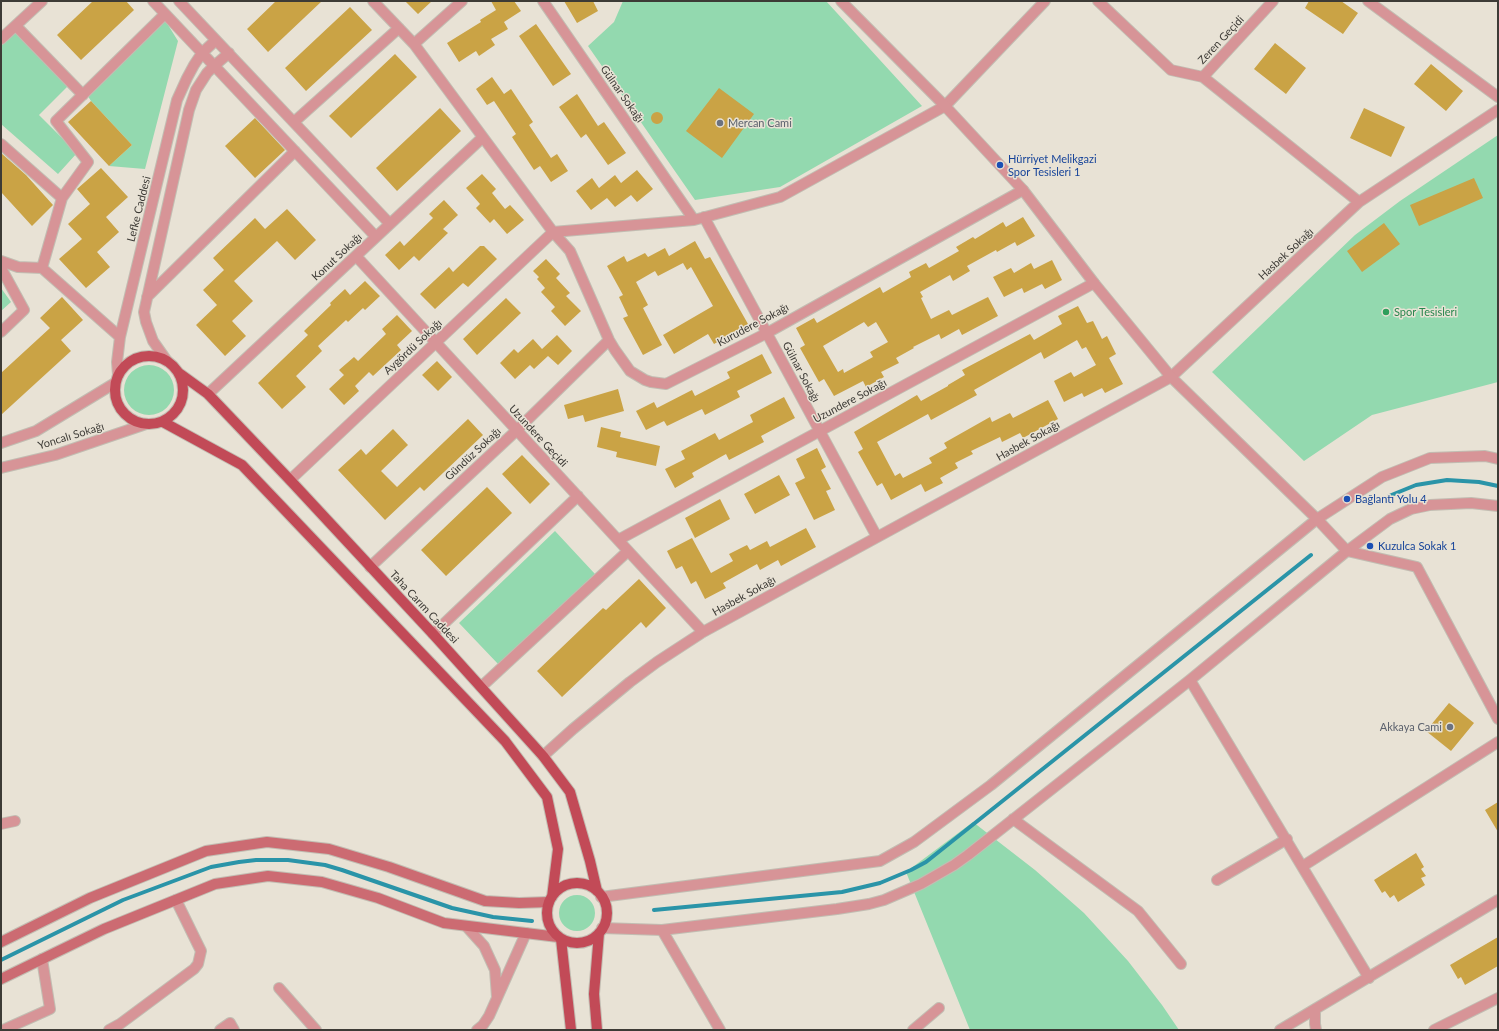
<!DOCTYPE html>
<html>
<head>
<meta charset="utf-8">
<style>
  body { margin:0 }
  #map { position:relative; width:1499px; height:1031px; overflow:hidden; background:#e8e2d5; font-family:Lato,sans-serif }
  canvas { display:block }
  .frame { position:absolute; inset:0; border:2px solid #3d3b36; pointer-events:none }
</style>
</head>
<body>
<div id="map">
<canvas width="1499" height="1031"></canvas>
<div class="frame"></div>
</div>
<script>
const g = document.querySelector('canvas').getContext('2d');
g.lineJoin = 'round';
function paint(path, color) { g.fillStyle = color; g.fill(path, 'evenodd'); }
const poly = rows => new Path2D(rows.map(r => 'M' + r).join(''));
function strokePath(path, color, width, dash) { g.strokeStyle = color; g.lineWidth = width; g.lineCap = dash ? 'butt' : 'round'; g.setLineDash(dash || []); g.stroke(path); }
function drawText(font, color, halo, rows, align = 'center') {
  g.font = font + ' Lato,sans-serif'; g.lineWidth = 3; g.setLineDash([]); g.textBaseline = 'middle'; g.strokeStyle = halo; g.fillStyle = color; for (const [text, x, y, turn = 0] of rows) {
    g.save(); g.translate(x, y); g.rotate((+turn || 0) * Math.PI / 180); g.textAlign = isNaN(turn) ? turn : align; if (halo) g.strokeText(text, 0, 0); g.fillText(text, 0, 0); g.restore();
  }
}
paint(poly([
  [623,1,826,1,922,106,780,187,695,200,588,46,614,22],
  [165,20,178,41,145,169,109,166,132,145,91,101,84,90],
  [15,32,68,86,39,115,77,153,58,174,1,124,1,46],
  [1498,135,1498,382,1372,415,1304,461,1212,372,1355,235,1400,201],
  [1,288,11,302,1,311],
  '124 390a25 25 0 1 1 50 0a25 25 0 1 1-50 0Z',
  [555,531,595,574,499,665,459,623],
  [973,822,1035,870,1084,913,1128,961,1162,1005,1179,1030,970,1030,906,872],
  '559 913a18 18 0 1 1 36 0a18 18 0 1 1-36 0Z'
]), '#93d9af');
strokePath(poly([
  [1389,496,1416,485,1447,480,1479,482,1498,486],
  [654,910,842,892,880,883,911,870,926,862,1311,555],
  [1,960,123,900,211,867,239,862,256,860,288,860,325,865,342,870,452,908,493,917,532,921]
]), '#2a94a8', 4);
paint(poly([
  [93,1,126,1,134,10,81,60,57,35],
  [276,1,322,1,268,52,247,29],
  [405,1,432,1,418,14],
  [491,1,514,1,521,11,504,22,508,29,491,39,495,45,479,56,476,51,459,62,447,43,481,22,480,20,496,10],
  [564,1,593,1,598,11,577,23],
  [1309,1,1341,1,1358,13,1343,34,1305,8],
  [350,7,372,30,306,91,285,68],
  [536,24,571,74,553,86,519,36],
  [1275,43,1306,68,1286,94,1254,69],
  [395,54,417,77,351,138,329,116],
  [1431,64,1463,91,1446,111,1414,84],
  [492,77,504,94,511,89,533,122,529,125,551,158,557,154,568,171,551,182,540,166,534,170,512,137,516,134,494,101,487,105,476,89],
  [719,88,754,114,722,158,686,131],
  [577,94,598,126,604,122,626,153,608,165,586,134,581,138,559,107],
  [91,101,132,145,109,166,68,122],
  [440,108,461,131,397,191,376,168],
  [1364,108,1405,127,1391,157,1350,138],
  '651 118a6 6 0 1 1 12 0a6 6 0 1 1-12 0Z',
  [255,118,285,150,255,178,225,146],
  [1,153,26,175,53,205,32,226,1,192],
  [101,168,128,197,106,217,119,232,97,252,110,267,86,288,59,259,82,239,68,224,90,204,77,189],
  [637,170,653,189,637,202,631,195,615,207,607,198,591,210,576,191,592,178,599,188,615,175,621,183],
  [482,174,496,189,492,193,505,209,510,205,524,220,507,234,494,219,490,223,476,208,480,204,466,188],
  [1474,178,1483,198,1419,226,1410,205],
  [444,200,458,215,443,229,448,233,419,261,414,256,399,270,385,255,400,241,404,246,433,218,429,214],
  [287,209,316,240,295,260,277,241,234,281,253,301,232,321,246,336,225,356,196,325,217,305,203,290,224,270,213,258,255,218,265,229],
  [1023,217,1035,236,1017,246,1015,242,997,252,996,250,967,266,970,271,953,281,950,275,920,292,923,297,921,298,931,319,949,310,952,315,988,297,998,316,962,335,959,329,941,339,939,334,913,347,914,348,896,358,899,363,881,372,884,377,866,387,863,381,834,396,824,379,819,382,800,348,805,345,796,328,814,318,817,323,880,287,883,293,911,277,909,272,926,263,929,268,959,251,956,247,973,237,975,239,1003,222,1006,227],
  [864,322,868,327,876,322,888,342,870,352,873,357,844,373,843,369,838,372,823,346],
  [1384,223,1400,244,1362,272,1347,251],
  [695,241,705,259,710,257,748,324,714,344,708,334,674,354,663,335,713,306,691,267,687,270,683,263,658,276,655,271,636,282,648,305,643,308,662,345,643,355,623,318,628,316,619,297,623,295,607,266,624,256,627,262,645,253,648,257,665,248,669,256],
  [480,246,484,246,497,259,468,287,463,283,435,309,420,294,449,267,453,272],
  [546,259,560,274,556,278,570,293,566,296,581,311,565,326,551,311,555,307,541,292,545,288,537,279,539,277,533,271],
  [1052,260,1062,280,1045,289,1042,284,1024,293,1022,288,1004,297,993,277,1011,268,1014,273,1031,263,1034,269],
  [365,281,380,296,365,310,363,308,348,322,346,320,318,346,322,351,296,376,306,387,282,409,258,383,308,335,304,331,331,305,330,303,345,289,350,295],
  [62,297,83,320,61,340,71,351,1,415,1,373,50,328,40,318],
  [506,298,521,313,477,355,463,339],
  [1078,306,1087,323,1093,321,1102,339,1107,336,1116,354,1109,358,1123,384,1105,393,1102,388,1084,397,1082,393,1064,402,1054,381,1071,372,1074,377,1096,365,1086,347,1082,349,1077,340,1044,359,1041,352,974,390,977,395,931,420,928,414,877,442,895,476,900,473,903,478,932,463,929,458,947,448,944,443,990,417,992,422,1010,413,1013,418,1048,400,1058,419,1023,438,1020,433,1002,442,1000,437,971,451,973,454,955,463,958,468,940,478,943,483,925,492,921,484,891,500,882,483,877,486,858,452,863,449,854,432,917,395,921,401,948,386,948,385,965,375,962,370,1030,334,1034,340,1062,324,1058,316],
  [397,315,412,331,397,345,401,350,373,376,369,372,355,386,359,391,344,405,329,389,344,375,339,370,354,357,358,361,386,334,382,329],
  [557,335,572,351,558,365,548,356,534,369,530,365,515,379,500,363,514,349,518,353,533,339,542,349],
  [762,354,772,373,737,391,740,397,705,415,702,409,667,426,664,421,646,430,636,411,654,402,657,408,692,390,695,396,730,378,727,372],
  [437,361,452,377,438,391,422,375],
  [618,389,624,411,585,422,583,415,568,419,564,405],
  [784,397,795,418,761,436,764,442,729,460,726,454,692,473,694,477,675,488,665,469,685,459,681,451,715,433,719,440,753,422,750,415],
  [468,419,483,435,424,491,420,487,385,520,338,470,361,449,366,455,393,429,408,445,381,471,397,487],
  [601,427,621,432,620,437,660,446,656,466,616,457,617,452,597,447],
  [817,448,826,467,821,470,831,489,826,491,835,510,814,520,795,483,805,478,796,459],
  [522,455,550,484,530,504,502,474],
  [779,475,790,495,755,514,744,494],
  [487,487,512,513,446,576,421,550],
  [720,499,730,519,695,538,685,518],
  [806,528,816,547,781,566,778,560,760,570,757,564,723,583,726,588,705,599,696,581,691,584,682,566,676,569,667,551,692,538,711,573,733,561,729,554,747,545,750,550,767,541,770,547],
  [639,579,666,608,646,628,641,622,562,697,537,671,603,608,606,610],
  [1449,703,1474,723,1451,751,1426,731],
  [1498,802,1498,832,1485,810],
  [1416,853,1424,867,1421,869,1426,876,1421,878,1425,885,1398,902,1394,895,1390,898,1385,891,1382,893,1374,880],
  [1498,937,1498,966,1465,985,1461,977,1458,979,1450,965]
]), '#caa345');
const minor = poly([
  [153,1,376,237],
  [179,1,390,224],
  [373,1,414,44,553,232,570,251,609,340,615,350,630,371,645,380,651,382,666,384,767,333,1023,190],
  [543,1,694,220],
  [1098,1,1171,70,1203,77,1359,202],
  [1368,1,1498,97],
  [16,26,83,95],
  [1,39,42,1],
  [414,44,462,1],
  [1203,77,1273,1],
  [294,122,399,28],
  [1,144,62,198],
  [704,217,877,537],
  [553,232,694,220,780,197,945,106,1045,1],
  [356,256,703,632],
  [1,261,18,267,42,268],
  [1,268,24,310,1,332],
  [147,297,295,151],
  [120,337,42,268,62,198,88,162,56,121,165,14],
  [167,361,153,341,146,322,144,312,189,110,196,90,207,73,214,66,229,53],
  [118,375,117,362,120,337,177,100,187,78,194,65,202,53,216,40],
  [208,394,482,138],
  [290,480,553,232],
  [618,540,1094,283],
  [1347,551,1417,567,1498,719],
  [370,567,517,430,609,340],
  [433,634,578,496],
  [1190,680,1369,978],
  [481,687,628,551],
  [543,756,573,729,630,682,657,662,703,632,1171,377,1359,202,1498,110],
  [1013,819,1138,911,1181,964],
  [1,824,15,821],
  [1303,866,1498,742],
  [1217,880,1287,839],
  [601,897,880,861,914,842,991,785,1317,519,1382,477,1430,458,1485,456,1498,459],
  [466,926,484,946,495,970,497,997],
  [602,928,662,930,837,909,869,904,884,900,921,884,954,865,968,855,1190,680,1347,551,1390,519,1411,509,1430,505,1471,503,1498,506],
  [279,988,316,1030],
  [1315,1009,1315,1024,1316,1030],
  [3,1030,50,1009,42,959],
  [109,1030,120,1024,194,969,198,964,201,951,176,900],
  [220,1030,230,1023,234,1030],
  [477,1030,483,1025,489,1016,526,933],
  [913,1030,939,1008],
  [1280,1030,1498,900],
  [1434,1030,1498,998]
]);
const tertiary = poly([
  [841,1,945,106,1023,190,1094,283,1171,377,1317,519,1347,551],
  [1,443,36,431,115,383],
  [1,468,55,455,146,424],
  [662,930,720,1030]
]);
const secondary = poly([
  [1,942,90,898,206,851,267,842,329,849,389,867,485,901,519,903,549,902],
  [1,979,104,929,215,884,268,876,322,882,378,898,444,923,558,937]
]);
const primary = poly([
  '115 390a34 34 0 1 1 68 0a34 34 0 1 1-68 0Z',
  [179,373,208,394,290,480,433,634,543,756,570,792,590,861,597,891],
  [163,422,242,465,505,741,547,797,558,849,552,897],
  '547 913a30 30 0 1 1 60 0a30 30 0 1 1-60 0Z',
  [561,939,571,1030],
  [597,1030,594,994,599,933]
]);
strokePath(minor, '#c2bdb2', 12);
strokePath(tertiary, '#c2bdb2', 12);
strokePath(secondary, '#c2bdb2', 12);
strokePath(primary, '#c2bdb2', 12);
strokePath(minor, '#d79497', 10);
strokePath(tertiary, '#d79497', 10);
strokePath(secondary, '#cc6b72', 10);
strokePath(primary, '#c24a57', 10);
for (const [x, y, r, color] of [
  [720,123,4,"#6b7280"],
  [1000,165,4,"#1a4fb4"],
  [1386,312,4,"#2e9e5b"],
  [1347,499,4,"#1a4fb4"],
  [1370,546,4,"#1a4fb4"],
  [1450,727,4,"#6b7280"]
]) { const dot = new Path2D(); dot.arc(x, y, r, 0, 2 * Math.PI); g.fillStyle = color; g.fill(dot); strokePath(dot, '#e8e2d5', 1.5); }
drawText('11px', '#3d3b36', '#e8e2d5', [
  ["Zeren Geçidi",1221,40,-47],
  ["Gülnar Sokağı",622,94,55],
  ["Lefke Caddesi",139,209,-76],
  ["Hasbek Sokağı",1286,254,-43],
  ["Konut Sokağı",337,257,-43],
  ["Kurudere Sokağı",753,325,-28],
  ["Aygördü Sokağı",413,347,-43],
  ["Gülnar Sokağı",801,372,62],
  ["Uzundere Sokağı",850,401,-28],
  ["Yoncalı Sokağı",71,436,-17],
  ["Uzundere Geçidi",538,436,47],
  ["Hasbek Sokağı",1028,441,-29],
  ["Gündüz Sokağı",473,454,-43],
  ["Hasbek Sokağı",744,596,-29],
  ["Taha Carım Caddesi",424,607,47]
]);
drawText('11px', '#5b616d', '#e8e2d5', [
  ["Mercan Cami",728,123],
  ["Akkaya Cami",1442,727,"right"]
], 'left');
drawText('11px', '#164399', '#e8e2d5', [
  ["Hürriyet Melikgazi",1008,159],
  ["Spor Tesisleri 1",1008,172],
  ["Bağlantı Yolu 4",1355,499],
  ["Kuzulca Sokak 1",1378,546]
], 'left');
drawText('11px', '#27864d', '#e8e2d5', [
  ["Spor Tesisleri",1394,312]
], 'left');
</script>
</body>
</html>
